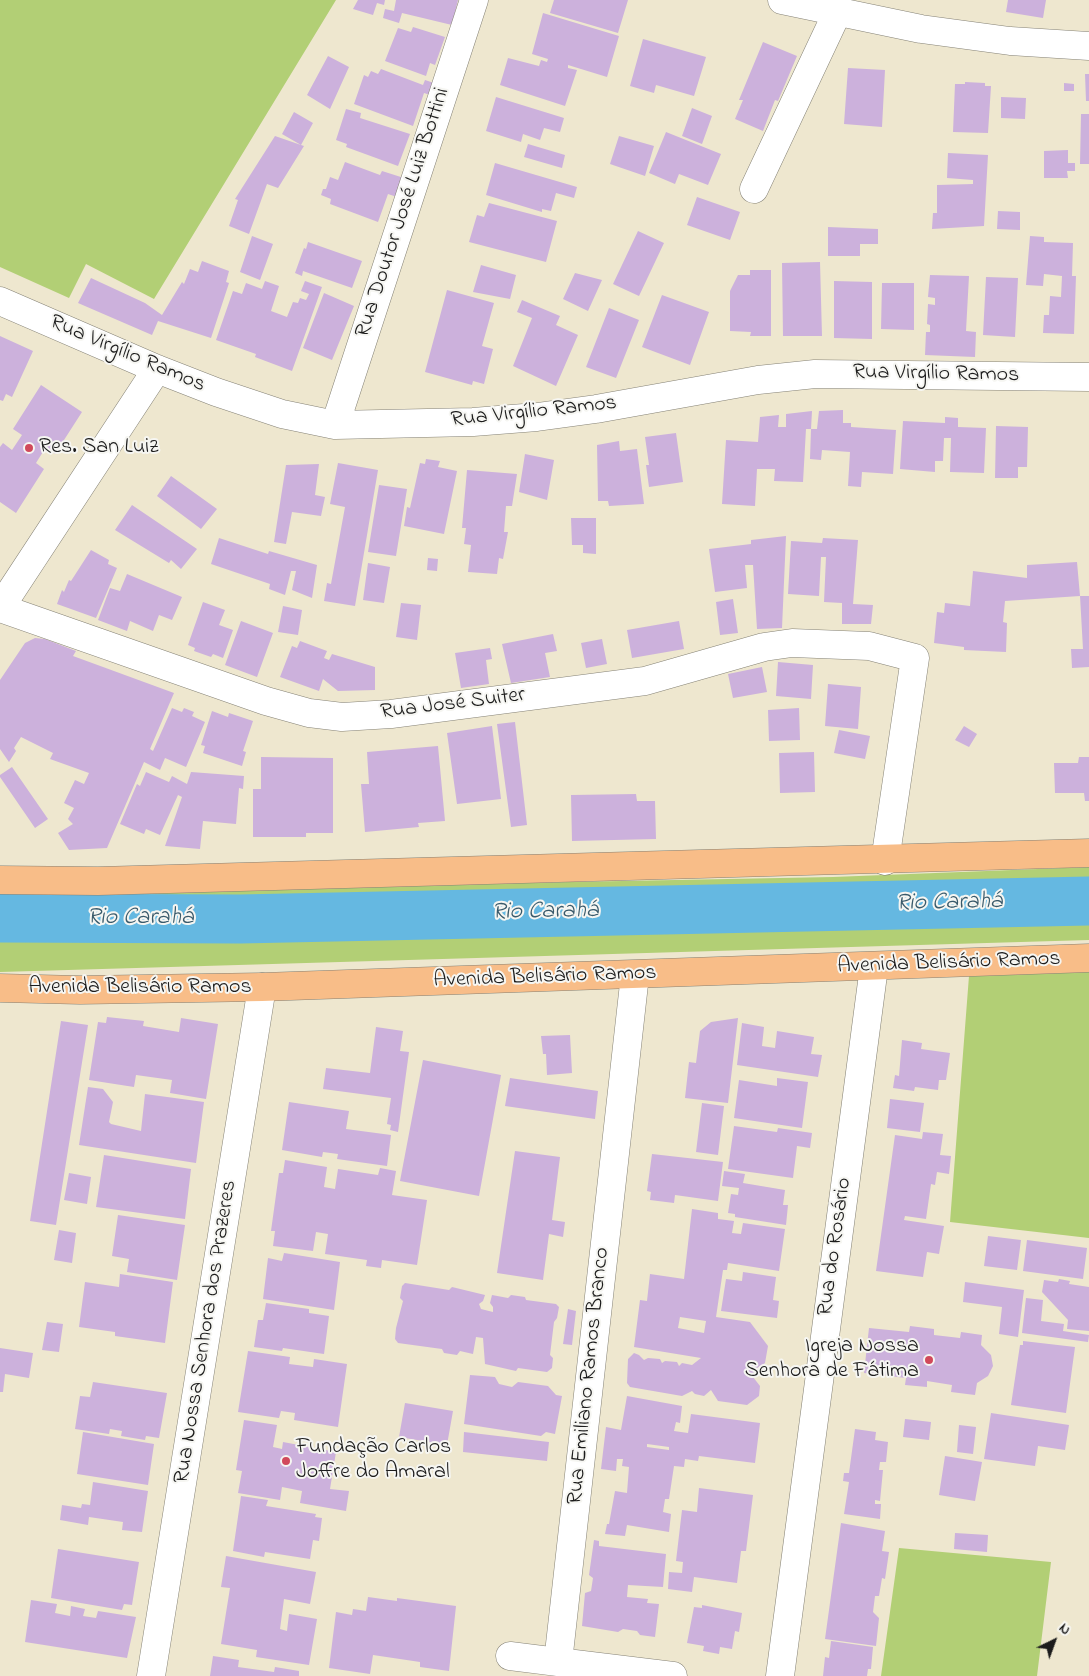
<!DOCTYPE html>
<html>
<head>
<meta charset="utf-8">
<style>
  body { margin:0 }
  #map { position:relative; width:1089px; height:1676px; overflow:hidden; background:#eee7cf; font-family:"Indie Flower",sans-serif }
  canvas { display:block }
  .north { position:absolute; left:1029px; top:1616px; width:50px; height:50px; -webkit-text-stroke:4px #f6f6f2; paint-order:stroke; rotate:42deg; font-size:14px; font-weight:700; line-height:20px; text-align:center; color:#1c1c1c }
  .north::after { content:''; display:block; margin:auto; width:18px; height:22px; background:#1c1c1c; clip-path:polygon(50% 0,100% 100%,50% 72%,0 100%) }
</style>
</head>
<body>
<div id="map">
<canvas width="1089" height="1676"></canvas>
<div class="north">N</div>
</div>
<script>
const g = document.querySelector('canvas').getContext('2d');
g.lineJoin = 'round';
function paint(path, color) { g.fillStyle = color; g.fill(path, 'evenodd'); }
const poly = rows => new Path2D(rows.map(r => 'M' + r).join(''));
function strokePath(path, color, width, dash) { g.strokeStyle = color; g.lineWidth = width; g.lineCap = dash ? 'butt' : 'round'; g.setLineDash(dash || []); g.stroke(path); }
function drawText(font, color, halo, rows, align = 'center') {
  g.font = font + ' "Indie Flower",sans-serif'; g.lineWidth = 4; g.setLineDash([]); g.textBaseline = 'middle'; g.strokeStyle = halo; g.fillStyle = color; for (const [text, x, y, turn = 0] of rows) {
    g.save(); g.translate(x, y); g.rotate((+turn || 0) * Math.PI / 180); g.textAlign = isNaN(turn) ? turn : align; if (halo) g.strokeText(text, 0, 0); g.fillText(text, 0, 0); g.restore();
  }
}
paint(poly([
  [0,0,336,0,154,299,86,264,69,298,0,267],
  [1089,867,1089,940,0,972,0,896,253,888,833,877],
  [1089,958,1089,1238,950,1222,970,963],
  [899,1548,1051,1562,1037,1676,881,1676]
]), '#b2cf75');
strokePath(poly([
  [0,918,240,919,1089,901]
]), '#65b8e1', 49);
paint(poly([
  [358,0,385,0,384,5,377,3,373,15,353,9],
  [396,0,458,0,452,25,402,13,399,23,383,18,385,9,394,11],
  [554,0,628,0,618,33,550,13],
  [1008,0,1046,0,1043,18,1006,12],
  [543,13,619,36,607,77,568,65,568,68,577,70,565,106,500,85,508,58,539,66,541,60,547,62,548,59,532,54],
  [413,27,445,37,435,65,430,63,426,76,385,61,398,28,411,32],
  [643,39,706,57,694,96,656,85,654,93,630,86],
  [763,42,797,56,778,101,775,100,763,131,735,119,743,100,739,100],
  [328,56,349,67,330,109,307,95],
  [848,68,885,70,882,127,844,124],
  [381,69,423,85,425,80,437,84,433,96,424,93,413,126,354,104,364,75,368,77,371,71,378,74],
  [1085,74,1089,74,1089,101,1086,101],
  [965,82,985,83,985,86,991,86,988,133,953,132,955,84,965,84],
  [1064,83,1074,84,1074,91,1064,91],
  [496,97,564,118,560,132,544,128,540,140,523,134,521,142,486,131],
  [1001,97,1026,98,1025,119,1001,118],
  [692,108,712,116,702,144,682,136],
  [346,109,361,113,360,118,410,134,398,166,346,147,347,144,336,140],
  [294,112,313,123,301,145,304,146,278,188,267,184,249,234,229,226,238,200,235,199,275,136,301,145,282,134],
  [1081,114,1089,114,1089,164,1080,164],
  [666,132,721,154,708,185,679,174,675,184,649,173],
  [619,136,654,146,645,176,610,164],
  [528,144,565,155,562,168,524,157],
  [1068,150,1068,163,1075,163,1075,171,1067,171,1068,178,1044,178,1044,151],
  [948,153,988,155,984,226,932,229,933,213,937,213,937,185,973,184,973,180,947,178],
  [345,162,380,175,382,171,404,178,397,197,388,194,378,222,330,204,331,199,321,195,323,189,326,189,330,177,338,180],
  [495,163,577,187,574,198,556,193,551,211,542,209,542,212,486,195],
  [697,197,740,212,730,240,687,225],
  [489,203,557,221,546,262,469,242,477,215,484,217],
  [998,211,1020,212,1020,230,997,229],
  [828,227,878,229,878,244,860,244,860,256,828,256],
  [638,231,664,243,639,296,613,284],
  [252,236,273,244,260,280,240,272],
  [1030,236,1044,237,1044,242,1073,243,1072,276,1076,276,1074,334,1043,333,1044,315,1049,315,1050,296,1061,297,1062,276,1044,274,1043,286,1026,285],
  [308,242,362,261,352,288,303,271,302,276,295,273,304,248,306,249],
  [202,261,229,271,226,282,229,283,211,338,158,321,152,335,78,303,91,278,145,303,162,315,182,282,184,284,190,269,198,272],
  [820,262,822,336,783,336,782,263],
  [481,265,516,275,510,299,473,292],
  [750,270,771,270,771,336,750,336,751,332,730,331,730,291,738,275,750,275],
  [575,273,602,280,588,311,563,299],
  [930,275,969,276,966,331,976,332,975,357,925,355,926,332,930,332,930,325,927,324,928,304,935,305,935,298,928,297],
  [986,277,1018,278,1015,337,983,335],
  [265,281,279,286,271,311,287,317,293,302,298,303,300,298,306,300,309,294,301,291,305,281,322,287,292,371,255,357,256,354,216,340,233,291,242,294,246,283,262,289],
  [834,281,872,282,872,339,834,338],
  [882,283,914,283,914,330,881,329],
  [447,290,494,303,482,346,493,349,484,384,473,381,472,385,425,372],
  [324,293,354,306,332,360,303,348],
  [662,295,709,312,690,365,642,347],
  [522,300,560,316,556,325,578,335,556,386,513,366,532,318,517,312],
  [609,308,639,320,616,378,586,367],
  [0,336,33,351,12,397,6,394,3,401,0,400],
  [41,385,82,412,55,454,46,447,36,463,44,469,16,513,0,502,0,447,3,443,12,450,22,435,13,429],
  [843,410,843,423,851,423,851,427,896,430,893,474,862,472,861,487,848,486,850,452,822,450,821,460,810,459,811,429,817,429,819,411],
  [812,411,811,429,806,429,803,482,774,481,775,469,757,469,755,506,722,504,726,440,758,442,760,417,779,415,778,427,786,427,786,414],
  [945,417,958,418,958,427,986,428,984,473,950,472,951,438,944,438,943,461,935,461,935,472,900,469,903,421,945,423],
  [996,426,1028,427,1027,467,1018,467,1018,478,995,478],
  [676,433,683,482,649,487,646,465,649,465,645,437],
  [619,441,620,451,637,449,644,504,609,506,608,501,598,501,597,445],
  [525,454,554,460,547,500,519,492],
  [426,459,440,461,438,467,457,471,444,534,404,526,407,507,410,508,420,463,425,464],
  [338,463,378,470,355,606,324,601,327,583,331,584,345,507,330,504],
  [319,464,315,495,325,497,321,516,292,512,286,544,274,542,286,465],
  [467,470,517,474,512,506,506,506,504,532,508,532,503,559,499,558,497,574,468,572,471,545,464,544,466,528,462,528],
  [171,476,217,509,201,529,157,496],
  [379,485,407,489,396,556,368,552],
  [132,505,197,549,181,569,171,560,169,563,115,530],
  [571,518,596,518,596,554,583,553,583,545,572,545],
  [786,536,782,628,757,629,753,565,745,565,747,588,715,592,709,549,751,544,751,540],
  [219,538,268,554,269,551,317,565,312,598,292,590,296,571,291,571,285,595,269,589,270,584,211,564],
  [823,538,858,540,853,604,873,605,871,624,842,624,842,603,824,602,826,557,821,557,819,596,788,594,791,541,822,543],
  [91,550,109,560,108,564,117,568,96,618,57,604,62,590,64,592,69,580,71,581],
  [428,558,438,559,437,571,427,570],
  [1077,562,1080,596,1005,601,1003,622,1007,623,1006,652,964,650,964,647,934,643,937,612,944,613,945,603,970,606,973,571,1027,578,1027,565],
  [368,563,390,567,384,603,363,600],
  [127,574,182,597,172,620,159,615,153,631,130,621,127,631,98,620,110,588,120,591],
  [1080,596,1089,596,1089,667,1072,668,1071,649,1083,649],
  [733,599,738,633,720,635,716,602],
  [203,602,225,610,219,625,233,630,223,658,213,654,211,657,194,651,195,648,188,645],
  [401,603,421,605,417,640,396,637],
  [283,606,302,610,298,635,278,632],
  [241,621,273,633,257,677,225,665],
  [679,621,684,649,632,658,627,630],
  [553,634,557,651,545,653,550,677,511,683,502,644],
  [35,638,45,639,76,651,73,656,174,693,150,749,153,751,172,708,182,712,184,708,194,712,192,716,205,722,186,767,165,758,160,770,144,762,107,848,69,850,58,833,73,824,68,819,74,808,64,803,75,780,84,784,89,773,50,759,53,753,21,737,14,748,16,751,9,762,0,749,0,680,25,643],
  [602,639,607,664,586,668,581,643],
  [300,641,327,651,324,658,329,660,332,654,375,667,375,690,338,691,323,679,319,691,280,677,292,646,297,648],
  [490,648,492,659,486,660,489,684,461,688,455,653],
  [778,662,813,665,811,699,776,696],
  [762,667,767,692,733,698,728,674],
  [828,684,861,687,858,729,825,726],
  [799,708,800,740,769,741,768,710],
  [212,711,228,717,229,713,253,721,243,751,246,752,242,766,203,753,205,746,201,745],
  [515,722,527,825,511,827,497,724],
  [492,726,501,799,457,804,447,733],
  [964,726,977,734,969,747,955,740],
  [839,730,870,736,865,759,834,753],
  [438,746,445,821,418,823,419,827,365,832,361,784,369,784,367,752],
  [814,752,815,792,780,793,779,753],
  [261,757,333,758,333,833,306,833,306,837,253,837,253,789,261,789],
  [1079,757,1089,757,1089,801,1085,801,1084,793,1055,793,1054,763,1078,763],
  [12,767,48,819,35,828,0,777,0,775],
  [146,772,169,782,172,776,187,784,191,772,244,776,243,789,239,788,236,824,203,821,200,849,165,846,182,797,178,795,160,835,146,829,144,834,120,824,137,784,140,786],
  [636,794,637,801,655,801,656,839,572,841,571,795],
  [107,1017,144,1021,143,1026,179,1032,181,1018,218,1024,206,1099,170,1093,172,1080,136,1075,134,1087,89,1080,98,1022,106,1023],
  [738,1018,728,1103,685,1098,689,1062,696,1063,700,1031,711,1022],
  [61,1021,88,1025,56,1225,30,1221],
  [742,1023,764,1027,762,1046,775,1048,777,1031,814,1037,811,1054,822,1055,818,1077,737,1065],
  [376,1027,403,1031,400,1051,409,1052,398,1132,390,1130,391,1125,387,1124,391,1098,323,1089,326,1068,370,1073],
  [570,1035,572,1073,547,1075,546,1054,543,1054,541,1036],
  [902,1040,922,1043,921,1049,950,1053,946,1080,939,1080,938,1090,915,1087,914,1091,893,1088,895,1075,899,1076],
  [423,1060,501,1075,479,1196,400,1181],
  [510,1078,598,1091,595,1119,505,1106],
  [777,1078,808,1082,802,1128,734,1118,739,1080,777,1086],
  [88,1087,103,1089,113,1102,109,1122,111,1124,141,1131,145,1094,204,1102,196,1163,79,1145],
  [890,1099,924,1103,920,1132,887,1128],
  [289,1102,349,1111,346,1129,391,1135,387,1166,337,1159,338,1154,323,1152,322,1157,282,1150],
  [702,1103,724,1106,718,1155,696,1152],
  [734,1126,777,1132,778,1128,812,1133,810,1148,797,1146,793,1178,728,1169],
  [923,1132,943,1134,940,1155,951,1156,949,1174,937,1172,935,1185,931,1184,926,1219,905,1216,904,1220,944,1226,939,1254,927,1252,923,1277,876,1271,895,1135,922,1139],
  [515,1151,560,1157,552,1220,565,1222,563,1237,549,1234,543,1280,497,1273],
  [652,1154,723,1162,718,1201,675,1195,674,1203,650,1200,651,1192,647,1191],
  [104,1155,191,1169,185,1219,96,1207],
  [285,1160,327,1167,324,1187,335,1189,338,1169,378,1175,380,1168,396,1171,392,1195,427,1200,417,1265,382,1260,381,1268,366,1266,367,1260,325,1254,328,1234,316,1232,313,1251,273,1246,275,1231,271,1231,279,1173,283,1173],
  [724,1171,745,1174,743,1183,785,1190,783,1205,788,1205,786,1225,735,1217,735,1214,728,1213,731,1194,738,1195,739,1188,722,1186],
  [69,1173,91,1177,87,1204,64,1200],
  [692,1209,718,1213,718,1219,734,1221,732,1233,741,1234,743,1223,785,1229,779,1271,728,1263,727,1270,723,1270,716,1317,750,1322,768,1346,765,1363,754,1370,753,1377,760,1386,759,1396,747,1405,718,1401,711,1390,704,1396,695,1394,692,1391,682,1396,630,1387,627,1383,628,1359,634,1353,639,1355,644,1360,648,1358,660,1359,662,1363,665,1361,677,1362,679,1366,682,1363,692,1365,701,1358,634,1347,640,1300,647,1301,650,1274,684,1279],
  [680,1317,706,1321,704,1333,678,1328],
  [118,1215,185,1225,177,1280,127,1272,129,1259,112,1256],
  [59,1230,76,1233,72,1263,54,1260],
  [988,1236,1021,1240,1017,1270,984,1266],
  [1027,1240,1087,1248,1083,1279,1023,1271],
  [284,1253,340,1262,334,1310,263,1299,268,1258,282,1261],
  [743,1272,776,1277,773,1300,779,1301,777,1318,721,1311,726,1279,742,1281],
  [120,1274,173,1282,165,1343,115,1336,115,1332,79,1327,85,1282,119,1287],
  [1059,1279,1070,1281,1069,1284,1089,1287,1089,1331,1067,1329,1068,1320,1042,1292,1044,1280,1058,1282],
  [965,1282,1024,1290,1018,1337,999,1334,1002,1307,963,1302],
  [405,1283,449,1290,452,1287,485,1295,483,1301,479,1304,481,1309,493,1312,493,1307,490,1303,492,1295,508,1298,511,1295,525,1297,526,1300,556,1304,559,1307,557,1318,554,1322,550,1355,553,1358,552,1368,547,1372,518,1368,516,1371,485,1364,483,1338,476,1337,473,1354,460,1351,457,1355,444,1353,442,1349,398,1343,395,1339,396,1328,403,1301,400,1298,402,1286],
  [1026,1298,1043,1300,1041,1321,1064,1324,1063,1331,1089,1335,1088,1342,1022,1333],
  [266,1303,309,1309,309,1313,329,1316,324,1354,283,1348,282,1351,254,1347,258,1320,263,1320],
  [568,1309,576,1311,572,1345,563,1344],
  [47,1322,63,1324,59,1352,42,1350],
  [910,1326,934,1329,934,1335,960,1338,961,1332,982,1335,981,1345,991,1355,993,1366,988,1376,977,1383,975,1395,951,1392,952,1385,927,1381,927,1387,905,1385,906,1378,864,1373,869,1328,909,1332],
  [1023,1341,1075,1347,1066,1413,1011,1405,1020,1345,1023,1345],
  [0,1348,33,1353,29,1378,5,1374,3,1392,0,1392],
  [248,1351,290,1357,289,1364,313,1367,314,1359,347,1364,338,1427,294,1420,295,1413,281,1411,279,1418,238,1412],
  [470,1375,495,1377,499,1384,512,1387,518,1382,548,1386,556,1395,562,1396,555,1434,546,1432,541,1436,464,1424],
  [93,1382,167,1393,159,1438,146,1436,145,1440,121,1436,122,1431,110,1429,109,1434,75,1429,80,1396,90,1397],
  [627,1396,682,1406,680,1423,676,1422,674,1431,688,1433,691,1414,760,1423,755,1463,699,1456,698,1461,685,1459,684,1467,674,1466,669,1499,665,1499,663,1512,671,1514,669,1532,627,1525,625,1536,605,1534,607,1524,609,1524,615,1491,627,1493,629,1467,622,1466,623,1459,617,1459,616,1471,601,1469,606,1427,621,1430],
  [647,1444,669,1447,669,1450,647,1447],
  [405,1403,453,1411,447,1445,399,1437],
  [991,1413,1069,1425,1065,1450,1038,1446,1035,1466,984,1459],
  [905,1419,931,1422,929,1440,903,1437],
  [244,1420,277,1425,273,1447,282,1449,283,1442,336,1452,330,1489,349,1491,346,1511,300,1503,302,1491,282,1487,280,1500,238,1493,242,1471,236,1470],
  [959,1425,976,1427,973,1454,957,1452],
  [855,1429,876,1432,875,1440,888,1442,886,1462,880,1462,879,1470,883,1470,880,1501,875,1500,875,1504,881,1504,880,1519,844,1514,849,1482,843,1481,844,1473,849,1473],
  [83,1432,154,1444,148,1485,77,1474],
  [464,1432,549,1442,547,1461,463,1452],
  [945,1456,982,1462,975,1501,939,1495],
  [93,1482,148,1491,142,1532,122,1530,123,1522,89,1517,88,1525,60,1520,62,1505,81,1508,82,1504,90,1505],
  [699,1488,753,1495,746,1551,741,1551,737,1583,694,1577,692,1592,668,1589,669,1572,682,1573,683,1562,676,1561,682,1510,697,1512],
  [241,1496,268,1500,266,1506,316,1514,315,1517,322,1518,319,1541,313,1540,310,1559,265,1552,264,1557,233,1551],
  [841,1523,885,1531,882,1551,889,1552,885,1579,882,1578,879,1596,875,1596,873,1612,879,1618,876,1646,825,1639],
  [955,1533,988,1535,987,1552,954,1549],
  [594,1540,599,1541,599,1546,666,1554,663,1587,628,1585,627,1597,648,1599,647,1603,659,1604,655,1637,640,1635,637,1631,623,1629,618,1632,582,1626,585,1593,591,1591,593,1578,589,1575],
  [58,1549,139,1562,132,1605,124,1604,122,1610,51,1598],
  [226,1556,316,1572,310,1604,284,1599,280,1629,287,1631,289,1614,317,1619,309,1665,256,1657,257,1650,221,1644,230,1588,221,1587],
  [368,1597,397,1601,397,1598,456,1606,449,1671,420,1667,420,1662,373,1655,370,1674,329,1668,336,1612,352,1615,353,1609,366,1611],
  [31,1600,57,1604,55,1613,70,1616,71,1606,85,1609,83,1616,96,1618,98,1611,136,1617,127,1658,25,1642],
  [702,1605,742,1613,739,1632,735,1631,732,1649,720,1647,719,1654,703,1651,704,1646,687,1643,694,1607,702,1608],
  [831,1641,873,1647,871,1669,868,1669,867,1676,823,1676,825,1657,829,1658],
  [213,1656,239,1660,238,1667,274,1672,275,1667,299,1671,299,1676,210,1676]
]), '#ccb1dc');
const minor = poly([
  [782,0,921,29,1010,41,1089,46],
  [754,189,837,13],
  [0,301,157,369,216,392,282,414,335,425,473,422,537,417,596,409,758,380,815,374,1089,377],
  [335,425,474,0],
  [0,608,266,701,309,713,342,717,391,714,645,681,764,647,792,643,869,646,915,658,885,861],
  [0,608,157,369],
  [635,975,558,1662,673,1676],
  [510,1656,558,1662],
  [151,1676,262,987],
  [780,1676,874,967]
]);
const major = poly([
  [0,880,98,881,1089,853],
  [0,988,80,990,262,987,1089,958]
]);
strokePath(minor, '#858276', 29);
strokePath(major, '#858276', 29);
strokePath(minor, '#fff', 28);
strokePath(major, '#f8bd88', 28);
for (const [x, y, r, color] of [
  [29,448,5,"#d1495b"],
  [929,1360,5,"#d1495b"],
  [286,1461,5,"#d1495b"]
]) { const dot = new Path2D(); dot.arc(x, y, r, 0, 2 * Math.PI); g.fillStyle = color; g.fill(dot); strokePath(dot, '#f6f6f2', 2); }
drawText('22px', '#1c1c1c', '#f6f6f2', [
  ["Rua Doutor José Luiz Bottini",404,213,-72],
  ["Rua Virgílio Ramos",127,355,23],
  ["Rua Virgílio Ramos",936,375,1],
  ["Rua Virgílio Ramos",534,413,-6],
  ["Rua José Suiter",453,705,-7],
  ["Avenida Belisário Ramos",949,964,-2],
  ["Avenida Belisário Ramos",545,978,-2],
  ["Avenida Belisário Ramos",140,988],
  ["Rua do Rosário",836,1247,-82],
  ["Rua Nossa Senhora dos Prazeres",207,1332,-81],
  ["Rua Emiliano Ramos Branco",590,1376,-84]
]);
drawText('22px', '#1c1c1c', '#f6f6f2', [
  ["Res. San Luiz",39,448],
  ["Igreja Nossa",919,1347,"right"],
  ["Senhora de Fátima",919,1372,"right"],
  ["Fundação Carlos",296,1448],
  ["Joffre do Amaral",296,1473]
], 'left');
drawText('italic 24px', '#395a6b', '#f6f6f2', [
  ["Rio Carahá",949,904,-1],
  ["Rio Carahá",545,913,-1],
  ["Rio Carahá",140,919]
]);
</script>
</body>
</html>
